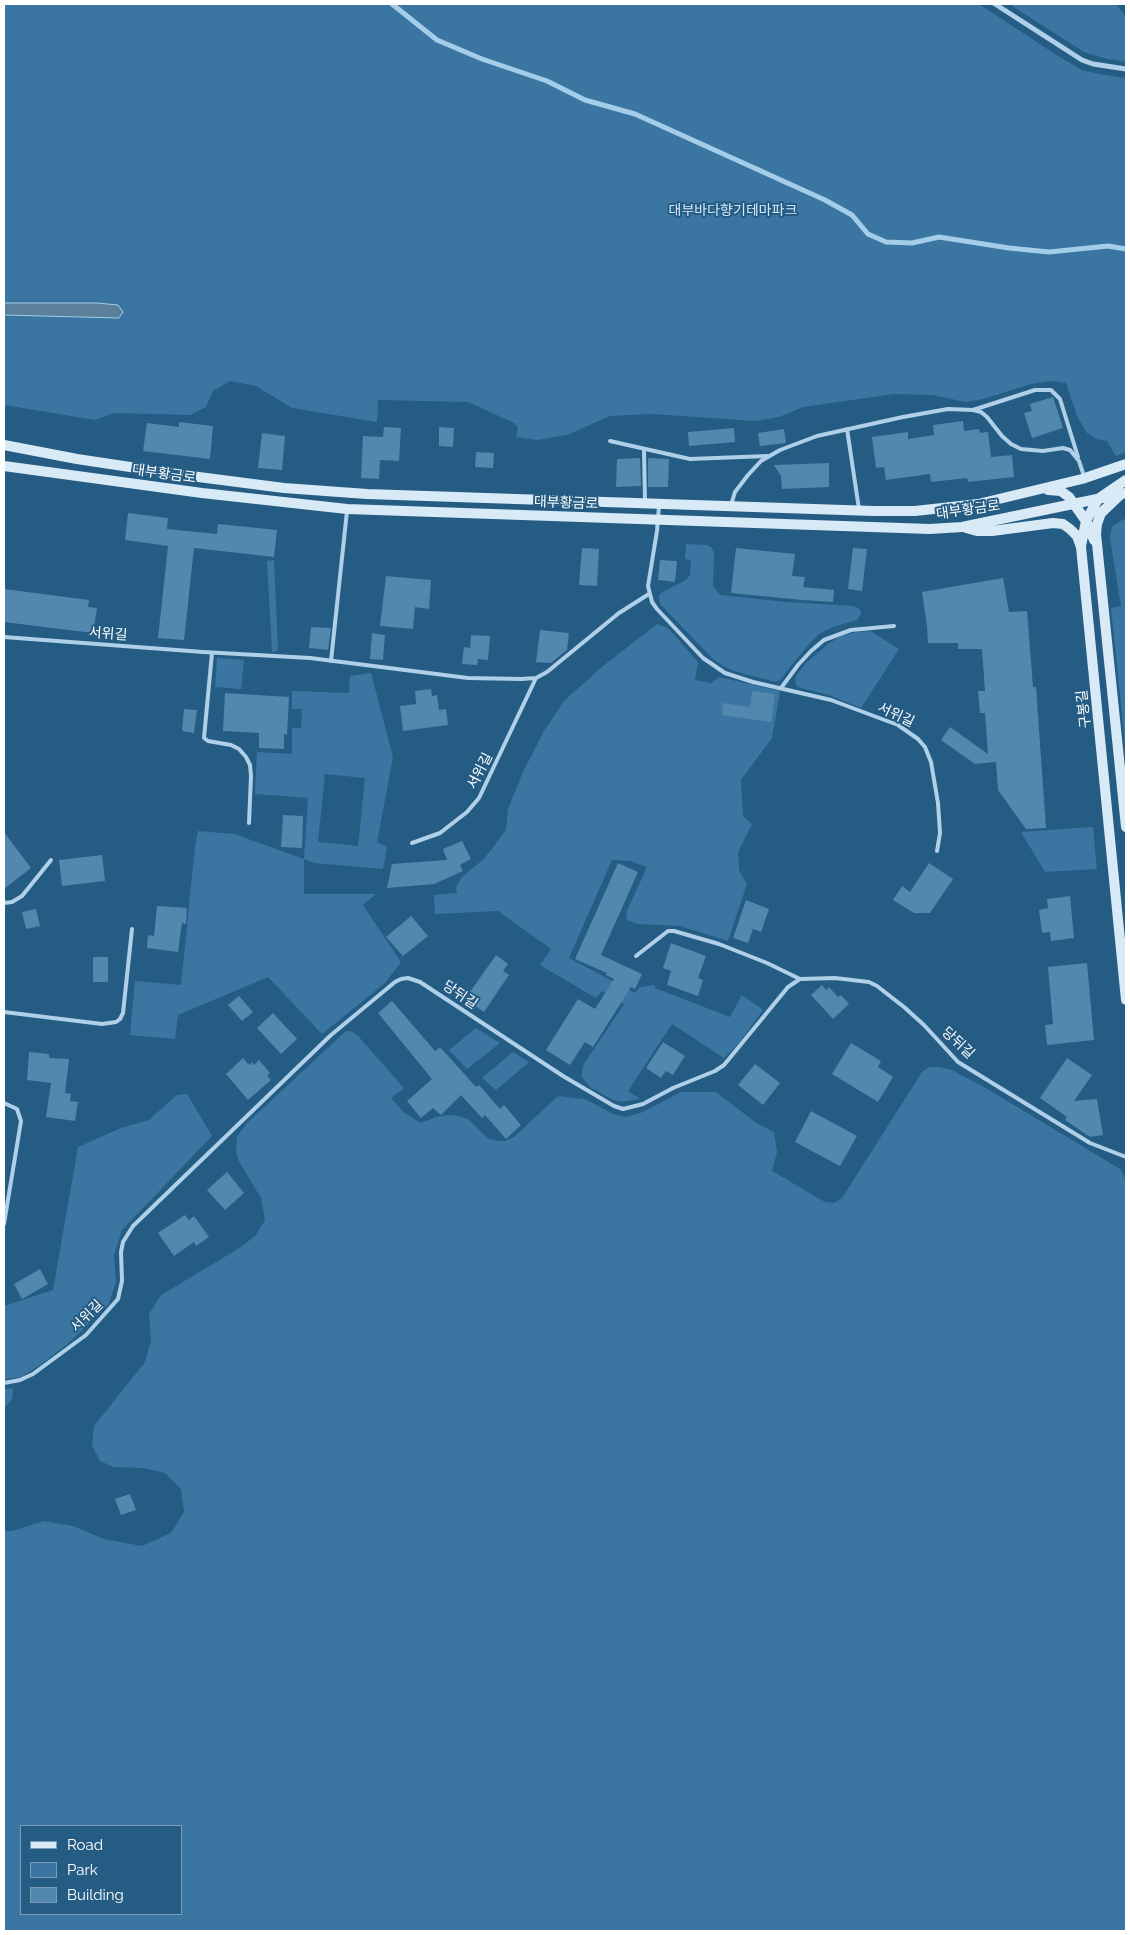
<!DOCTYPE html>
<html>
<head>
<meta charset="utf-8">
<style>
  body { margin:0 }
  #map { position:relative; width:1130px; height:1935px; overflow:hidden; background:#255c84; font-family:Raleway,sans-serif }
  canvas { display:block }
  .frame { position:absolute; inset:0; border:5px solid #fff; pointer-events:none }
  .legend { position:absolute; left:20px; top:1825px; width:162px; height:90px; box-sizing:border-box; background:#255c84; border:1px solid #7c9db5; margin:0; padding:6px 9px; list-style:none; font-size:15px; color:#fff }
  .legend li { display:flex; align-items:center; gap:10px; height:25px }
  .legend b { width:25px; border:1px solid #7c9db5 }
</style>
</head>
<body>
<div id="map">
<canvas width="1130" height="1935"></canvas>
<div class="frame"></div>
<ul class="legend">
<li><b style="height:6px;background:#d9eaf7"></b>Road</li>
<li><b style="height:14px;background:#3a76a1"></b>Park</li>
<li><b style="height:14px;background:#5287ae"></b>Building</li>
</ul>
</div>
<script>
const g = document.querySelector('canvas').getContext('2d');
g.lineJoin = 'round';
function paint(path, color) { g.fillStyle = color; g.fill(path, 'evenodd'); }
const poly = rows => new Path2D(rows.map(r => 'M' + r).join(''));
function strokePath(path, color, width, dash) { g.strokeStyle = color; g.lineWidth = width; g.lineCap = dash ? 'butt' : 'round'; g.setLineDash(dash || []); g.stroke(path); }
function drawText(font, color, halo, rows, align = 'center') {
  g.font = font + ' Raleway,"Noto Sans KR",sans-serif'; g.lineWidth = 4; g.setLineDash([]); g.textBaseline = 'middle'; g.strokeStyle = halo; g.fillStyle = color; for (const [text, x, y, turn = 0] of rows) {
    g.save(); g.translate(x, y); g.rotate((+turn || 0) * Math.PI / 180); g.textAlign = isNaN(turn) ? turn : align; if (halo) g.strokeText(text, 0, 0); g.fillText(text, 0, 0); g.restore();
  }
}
paint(poly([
  [4,4,979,4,1058,56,1082,70,1104,75,1126,78,1126,452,1116,456,1107,441,1096,439,1087,433,1077,416,1066,383,1050,381,1031,384,983,399,965,402,933,395,894,394,803,407,779,417,756,421,652,414,610,416,567,435,537,440,516,437,518,427,514,423,468,402,378,400,377,422,292,408,256,386,230,381,213,391,206,407,191,415,114,413,95,420,4,405,4,315,118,318,118,305,97,303,4,303],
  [1009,4,1116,4,1126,17,1126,62,1103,58,1084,52],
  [1126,518,1126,755,1111,608,1121,606,1110,538,1112,526],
  [686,544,707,545,712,548,714,553,713,586,720,595,786,602,854,606,860,609,861,614,857,620,833,627,819,634,807,646,780,680,776,682,734,671,723,666,713,659,661,605,659,600,659,596,661,593,686,580,690,575,691,560,685,559],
  [274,560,278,651,272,652,267,561],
  [657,624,668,628,698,662,695,680,711,683,719,677,780,691,772,738,741,780,743,816,752,824,738,852,739,870,747,884,728,941,680,926,637,924,627,920,626,913,647,867,630,861,612,860,569,958,635,993,640,987,655,985,655,988,730,1017,742,995,763,1010,738,1044,724,1058,672,1024,628,1091,640,1099,621,1102,613,1100,590,1087,582,1077,582,1070,584,1064,624,1004,602,991,596,998,540,965,551,949,498,911,435,914,434,895,457,893,456,888,461,878,484,859,506,830,508,809,523,772,544,731,564,701,603,666],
  [870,631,899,649,861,708,829,695,801,688,797,686,795,681,796,676,806,663,828,644,841,636,856,632],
  [217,658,244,660,241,689,215,687],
  [371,673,393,757,377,842,387,847,383,869,314,863,304,859,304,894,376,894,363,905,401,962,385,983,322,1034,268,977,178,1015,175,1039,130,1035,135,981,181,985,195,846,198,831,234,834,304,859,308,798,255,794,257,752,292,754,292,728,301,728,302,709,292,709,292,691,349,693,350,676],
  [325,774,365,778,358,846,318,842],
  [1093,827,1097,869,1045,872,1021,832],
  [476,1028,500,1043,467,1069,449,1050],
  [346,1031,351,1031,358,1036,404,1088,391,1098,403,1112,421,1123,436,1117,448,1115,458,1116,468,1119,487,1138,497,1141,505,1141,514,1137,558,1096,585,1099,613,1114,626,1117,643,1112,681,1092,716,1092,755,1122,774,1132,777,1152,772,1171,825,1202,834,1203,842,1198,922,1072,929,1067,939,1067,952,1070,989,1090,1120,1169,1124,1176,1126,1185,1126,1931,4,1931,4,1531,12,1531,44,1521,73,1526,104,1539,142,1546,171,1533,184,1512,181,1489,165,1473,143,1468,114,1467,100,1461,92,1445,94,1426,145,1362,151,1340,149,1314,161,1295,241,1247,256,1235,265,1220,261,1198,238,1160,236,1150,237,1137,247,1123],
  [21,1826,181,1826,181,1914,21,1914],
  [513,1052,529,1062,496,1090,482,1078],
  [187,1094,212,1136,122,1230,114,1255,116,1282,108,1305,70,1342,40,1365,21,1377,4,1379,4,1306,53,1290,78,1147,121,1128,149,1120,177,1095],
  [13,1388,12,1399,4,1408,4,1389]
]), '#3a76a1');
const water = poly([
  [4,303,97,303,118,305,123,312,119,318,4,315,4,303]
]);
paint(water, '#5a809b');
strokePath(water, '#a3cde8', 1);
strokePath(poly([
  [392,4,437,40,482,59,547,81,585,100,635,114,825,200,852,215,868,234,886,242,912,243,939,237,1009,248,1049,252,1108,246,1126,249]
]), '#a3cde8', 5);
paint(poly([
  [1053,397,1063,428,1032,438,1024,413,1032,411,1030,404],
  [963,421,964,431,979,429,980,433,988,432,991,457,1012,455,1014,477,968,482,967,478,931,482,930,474,886,480,884,467,876,468,872,437,908,432,908,439,934,435,933,425],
  [179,422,213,426,210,459,143,451,147,423,179,427],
  [384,427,401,428,399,461,380,460,379,479,361,478,363,436,383,437],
  [439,427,454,428,453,447,439,446],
  [734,428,735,442,689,446,688,432],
  [784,429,786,443,760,446,758,433],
  [262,433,285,436,282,470,258,468],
  [476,452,494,453,493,468,475,467],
  [640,458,641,486,616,487,617,459],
  [648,458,669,459,668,487,648,487],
  [829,463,829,487,782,489,781,476,774,465],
  [128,513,168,518,167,529,217,534,218,524,277,530,274,557,194,548,184,640,158,638,168,546,125,540],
  [582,548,599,549,597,586,579,585],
  [736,548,795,554,792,576,805,577,803,587,834,590,833,602,802,600,731,593],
  [853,548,867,549,862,591,848,589],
  [660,560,677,561,675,582,658,580],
  [386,576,431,580,429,609,415,607,413,629,380,626],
  [1003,578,1009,612,1027,611,1033,687,1036,687,1046,828,1026,829,998,790,996,762,975,764,941,740,950,727,988,754,985,713,980,713,978,691,985,691,982,649,958,649,958,643,928,643,927,626,922,592],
  [4,589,89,600,88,607,97,608,93,633,4,622],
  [311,627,331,628,328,650,309,648],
  [540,630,569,633,567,650,551,663,536,662],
  [372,633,385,635,383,660,370,659],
  [471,635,490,636,488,660,478,659,477,665,462,664,464,647,470,648],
  [431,689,432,696,437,695,439,710,446,709,448,725,403,731,400,706,416,704,415,691],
  [752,691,775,694,771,722,722,715,723,703,750,707],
  [225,693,289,697,287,735,284,734,284,749,259,748,259,733,223,731],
  [184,709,197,710,194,733,182,731],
  [283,815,303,816,302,848,281,847],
  [4,832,31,868,4,889],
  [462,841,471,859,460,865,463,871,434,884,387,888,392,864,447,860,443,849],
  [102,855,105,881,62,886,59,860],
  [618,863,638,872,601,955,642,974,635,989,631,987,593,1047,585,1042,570,1065,546,1050,578,999,595,1009,614,979,606,975,607,973,575,959],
  [929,863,953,879,930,913,914,913,893,900,902,886,910,892],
  [1070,896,1074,938,1051,941,1050,932,1042,933,1039,910,1048,908,1047,899],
  [746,900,769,909,761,932,753,929,748,943,733,938],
  [157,906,187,908,186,924,182,923,178,952,147,948,148,935,154,936],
  [36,909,40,926,26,929,22,912],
  [411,916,428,936,403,956,386,937],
  [671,943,706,956,698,978,703,980,698,996,667,985,671,971,663,968],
  [496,955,508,964,503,971,509,975,484,1012,465,999],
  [93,957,108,957,108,982,93,982],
  [1087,963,1094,1040,1047,1045,1045,1025,1053,1024,1048,967],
  [822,985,826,990,829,987,838,997,841,995,849,1004,833,1019,811,995],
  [239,996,253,1012,242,1021,228,1005],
  [392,1001,435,1051,440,1047,476,1087,479,1085,500,1109,504,1105,521,1125,506,1139,485,1115,482,1118,461,1095,441,1115,433,1108,421,1118,407,1101,432,1079,378,1013],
  [273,1013,297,1039,281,1054,257,1028],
  [663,1042,685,1056,673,1075,666,1071,661,1078,646,1068],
  [851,1043,881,1061,878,1067,893,1077,878,1102,832,1074],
  [29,1052,49,1054,49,1058,69,1059,65,1093,71,1094,70,1101,78,1102,75,1121,46,1117,51,1083,27,1080],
  [243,1058,249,1065,252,1062,254,1065,259,1060,270,1073,267,1076,271,1080,248,1100,226,1074],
  [1067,1058,1092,1075,1074,1101,1097,1099,1103,1135,1090,1137,1065,1120,1067,1117,1040,1098],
  [755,1064,780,1083,763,1105,738,1085],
  [811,1111,857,1136,840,1166,795,1142],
  [227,1172,244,1193,225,1210,207,1190],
  [185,1215,189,1220,194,1216,209,1237,196,1246,194,1242,174,1256,158,1233],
  [40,1269,48,1284,22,1299,14,1284],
  [130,1494,136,1510,121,1515,115,1499]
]), '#5287ae');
strokePath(poly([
  [973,410,1035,390,1051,390,1060,399,1078,457],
  [847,429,859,509],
  [610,441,690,459,768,456],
  [644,450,645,501],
  [731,505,735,492,748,475,761,461,780,450,817,436,903,417,948,409,973,410,981,412,987,417,1002,436,1011,444,1021,449,1043,451,1063,448,1070,450,1079,461,1084,476],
  [659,506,657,531,648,586,652,602,657,609,703,658,725,673,753,682,831,700,898,725,918,739,925,747,931,762,938,803,940,833,937,851],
  [4,637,203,652,310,658,468,678,521,679,536,678,547,672,619,613,649,594],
  [212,653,204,738,208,741,231,745,239,749,246,757,250,765,251,776,249,823],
  [331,661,347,511],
  [781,688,798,665,811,651,824,640,851,630,894,626],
  [412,843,440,833,467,812,479,798,536,678],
  [4,903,12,902,22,896,51,860],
  [636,956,668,931,674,931,719,944,767,963,800,979],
  [4,1012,102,1024,116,1022,120,1019,123,1013,132,929],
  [4,1103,17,1109,21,1121,4,1224],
  [4,1383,20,1380,33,1374,86,1335,118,1299,122,1281,121,1252,123,1242,133,1226,331,1035,395,982,401,979,408,978,420,982,563,1076,614,1106,623,1109,643,1104,673,1088,715,1071,724,1065,788,987,800,979,835,978,869,982,877,986,904,1007,924,1025,958,1062,1090,1143,1126,1157]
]), '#afd0e8', 4);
strokePath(poly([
  [995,4,1082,60,1093,64,1126,69]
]), '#afd0e8', 5);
strokePath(poly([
  [4,445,77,459,183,475,284,488,367,494,873,511,915,511,978,504,1082,479,1126,464],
  [4,466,202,493,347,509,930,529,962,527,1126,493],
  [1048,490,1061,491,1069,497,1086,521,1094,540],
  [1120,495,1101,513,1097,524,1096,534,1126,827],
  [966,528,977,531,992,531,1053,523,1063,524,1070,529,1077,536,1081,547,1126,1000],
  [1081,546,1086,521,1098,499,1126,480]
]), '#d9eaf7', 10);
drawText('14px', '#d2e7f6', '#255c84', [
  ["대부바다향기테마파크",733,211]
]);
drawText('14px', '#fff', '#255c84', [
  ["대부황금로",164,474,8],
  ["대부황금로",566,503,2],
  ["대부황금로",968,510,-8],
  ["서위길",108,634,4],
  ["구봉길",1084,709,-96],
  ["서위길",896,715,25],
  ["서위길",480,771,-63],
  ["당뒤길",460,995,34],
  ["당뒤길",958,1043,43],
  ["서위길",87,1316,-45]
]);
</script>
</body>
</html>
